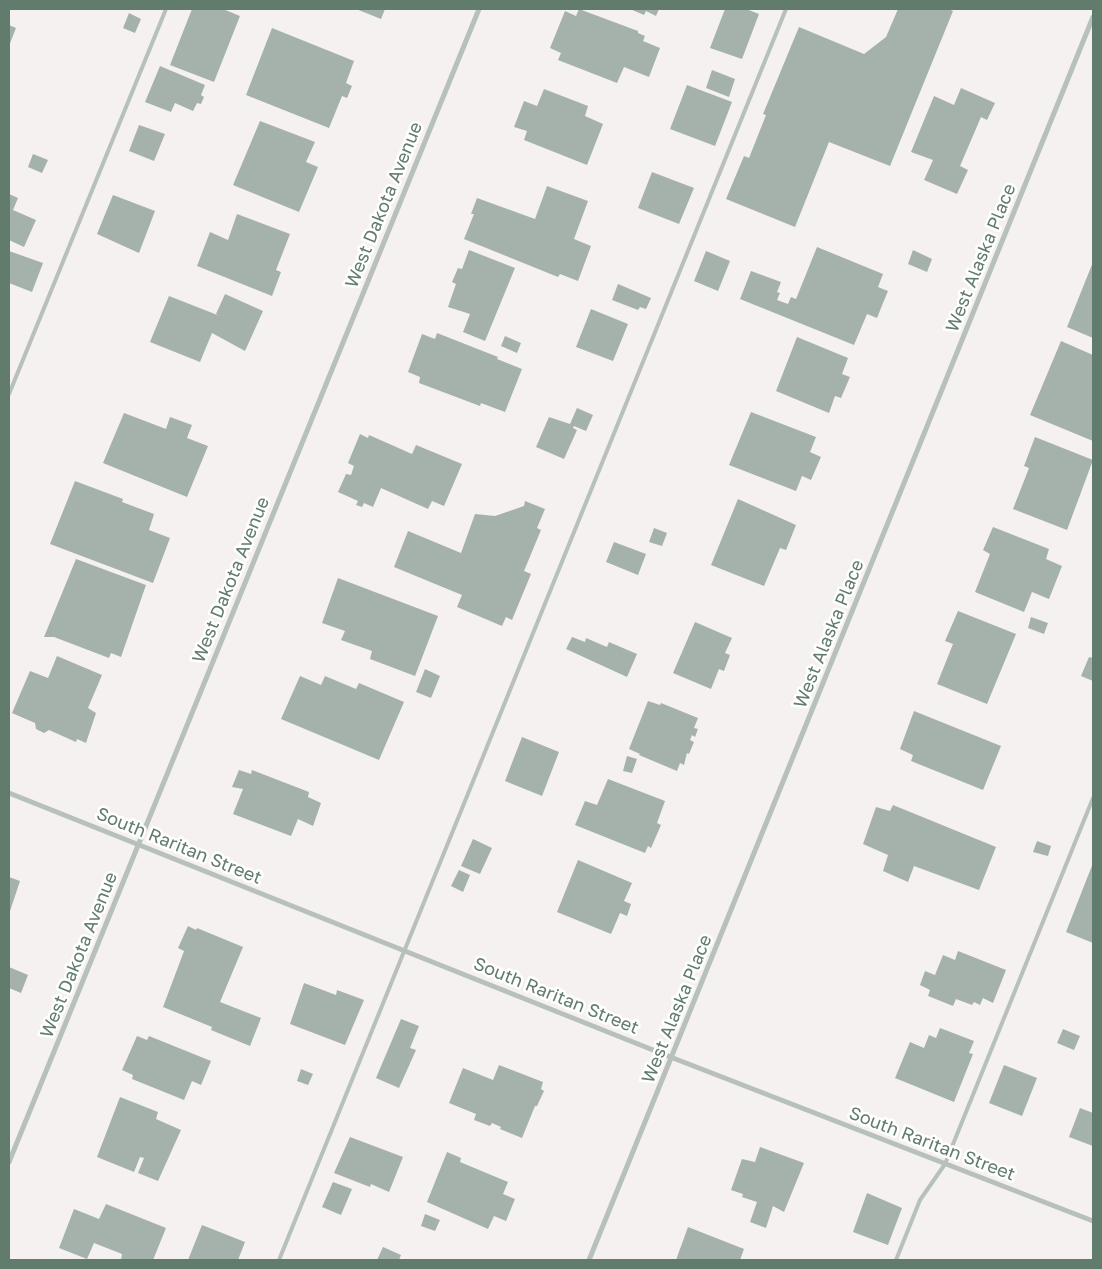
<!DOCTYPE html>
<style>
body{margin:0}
#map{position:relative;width:1102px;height:1269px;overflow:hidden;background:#f5f1f1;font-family:"Golos Text",sans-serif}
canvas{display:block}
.frame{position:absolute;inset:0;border:10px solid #617b6d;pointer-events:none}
</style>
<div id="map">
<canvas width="1102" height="1269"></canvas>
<div class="frame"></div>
</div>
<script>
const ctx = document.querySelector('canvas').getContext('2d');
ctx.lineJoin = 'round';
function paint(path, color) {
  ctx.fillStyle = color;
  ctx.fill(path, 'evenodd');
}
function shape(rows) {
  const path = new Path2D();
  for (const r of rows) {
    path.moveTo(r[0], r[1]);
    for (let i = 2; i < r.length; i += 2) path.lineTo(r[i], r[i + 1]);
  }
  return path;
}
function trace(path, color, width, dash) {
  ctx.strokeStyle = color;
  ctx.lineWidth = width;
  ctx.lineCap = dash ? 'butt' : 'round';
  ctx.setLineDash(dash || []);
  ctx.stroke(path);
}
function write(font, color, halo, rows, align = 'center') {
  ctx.font = font + ' "Golos Text",sans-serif';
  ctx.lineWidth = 5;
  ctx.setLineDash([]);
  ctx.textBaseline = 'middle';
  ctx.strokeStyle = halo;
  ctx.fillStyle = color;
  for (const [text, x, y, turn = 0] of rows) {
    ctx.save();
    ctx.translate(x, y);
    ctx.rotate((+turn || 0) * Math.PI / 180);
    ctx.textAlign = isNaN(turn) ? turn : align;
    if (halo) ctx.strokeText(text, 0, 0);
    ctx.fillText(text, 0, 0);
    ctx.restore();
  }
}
const building = shape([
 [192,9,223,9,240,16,214,82,170,65],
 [356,9,385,9,381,19],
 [579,9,638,31,638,33,645,36,643,41,660,48,649,77,624,67,617,83,558,60,561,53,550,48,565,11,576,16],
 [630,9,659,9,656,16,646,11,644,15],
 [725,9,746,9,759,14,742,59,710,48],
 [898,9,948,9,953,11,890,166,829,142,795,227,726,199,744,156,749,158,766,115,763,114,799,27,864,54,886,37],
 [129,13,141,19,135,33,123,28],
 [9,25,16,28,9,46],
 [272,28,354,61,346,83,352,86,347,98,342,96,329,128,246,95],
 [160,66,205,85,201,95,204,97,201,104,197,103,193,111,175,103,171,112,145,102],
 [712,70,735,79,729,97,706,88],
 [687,85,732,102,715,146,670,129],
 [961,88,995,103,987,120,981,117,960,166,968,170,957,194,924,180,933,160,911,152,934,96,954,105],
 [544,89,588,106,585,116,603,124,587,165,524,140,527,131,514,127,524,101,537,106],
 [260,121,315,142,306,162,318,167,299,212,233,185],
 [139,125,165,134,154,161,129,151],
 [33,154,48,160,42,173,28,167],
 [652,172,694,188,679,224,638,208],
 [547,186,588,201,574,239,591,246,578,281,560,274,558,277,464,239,474,214,471,214,477,198,535,219],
 [9,194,18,198,13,210,36,220,24,247,9,240],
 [113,195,155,211,139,253,97,234],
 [237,214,290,234,276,270,281,272,272,296,197,266,210,232,228,240],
 [817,247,883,274,878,287,888,291,883,303,877,318,867,314,854,345,740,299,751,271,781,282,777,292,780,293,777,300,788,304,791,297,796,299],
 [469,250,515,268,485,341,463,332,470,314,448,307,456,284,452,282,458,268,462,269],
 [913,250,932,259,927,272,908,264],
 [9,251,43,263,32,292,9,283],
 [706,251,730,261,718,291,694,281],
 [1093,262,1093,338,1067,327],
 [618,284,651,298,646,309,640,307,638,310,612,300],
 [225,294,263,311,245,351,212,333,200,362,150,342,169,296,220,316,216,314],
 [591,309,628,324,613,361,576,347],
 [437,333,498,357,497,359,522,369,505,412,481,403,480,406,419,383,420,377,408,372,422,334,435,339],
 [505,336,521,343,517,353,501,346],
 [797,337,848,358,842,374,850,377,841,398,835,396,829,413,776,391],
 [1061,341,1093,355,1093,441,1030,415],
 [577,408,593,415,586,431,574,426,573,428,577,430,564,459,536,447,549,417,570,424],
 [751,412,816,437,810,452,821,457,811,480,802,476,796,491,729,465],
 [124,413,166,429,170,417,192,425,187,438,208,446,187,497,103,463],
 [360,434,368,438,369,435,412,454,416,445,462,464,444,506,432,501,428,509,381,488,373,507,364,503,362,507,356,505,358,501,338,492,346,474,351,475,354,466,348,463],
 [1035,437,1093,460,1067,530,1013,509,1029,468,1024,466],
 [75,481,123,499,122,502,154,514,149,530,170,538,153,583,50,544],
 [738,499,796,525,786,550,780,548,764,586,711,565],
 [525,501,545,509,537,528,541,530,524,571,531,574,512,620,506,617,502,626,457,607,462,595,394,567,408,531,461,553,475,514,495,516,524,506],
 [993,527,1049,549,1046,559,1062,566,1049,599,1032,592,1024,612,975,592,990,554,983,550],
 [654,528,667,533,662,546,649,542],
 [614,542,646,554,638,575,606,562],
 [76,559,146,585,121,657,111,653,109,658,54,637,44,637],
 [338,578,438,616,415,676,370,659,372,651,341,640,345,631,322,623],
 [958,611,1016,634,987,704,937,684,953,644,945,641],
 [1031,617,1048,623,1044,634,1028,628],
 [695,622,732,638,725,653,730,655,724,671,719,669,711,689,673,673],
 [572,637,585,642,586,638,607,647,609,642,637,654,627,677,566,649],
 [57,656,102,675,88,708,96,713,86,743,77,739,76,742,49,730,44,733,36,729,35,723,12,713,30,671,48,678],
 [1089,657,1093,658,1093,681,1081,676],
 [425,669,440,676,431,698,416,692],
 [300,676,321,685,325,676,356,689,359,683,404,702,379,760,281,719],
 [648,701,660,705,661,703,698,718,694,728,698,729,695,737,692,735,690,740,694,742,689,754,687,753,684,765,680,763,677,771,639,755,640,754,629,749],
 [914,711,1001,746,983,790,911,761,913,755,900,749],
 [522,737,559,752,542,796,505,781],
 [627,756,637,759,632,773,623,771],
 [239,770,251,774,252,770,309,792,308,797,321,803,313,826,298,819,291,836,233,814,243,789,232,787],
 [608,779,665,801,657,823,661,825,651,848,648,846,645,853,575,825,585,801,597,805],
 [893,805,996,847,979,890,914,866,908,882,883,871,888,855,863,844,876,807,890,811],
 [473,839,492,848,480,874,461,866],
 [1037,841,1051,846,1048,856,1033,852],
 [578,860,632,883,624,901,631,904,627,916,620,913,611,934,557,912],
 [1093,863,1093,943,1066,932],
 [459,870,470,875,463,892,451,886],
 [9,877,20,881,9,914],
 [188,926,196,930,197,928,243,947,220,1002,261,1018,250,1046,211,1030,212,1027,163,1007,184,951,178,948],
 [958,951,1006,970,993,1003,983,998,980,1005,974,1002,972,1005,956,999,953,1006,928,996,930,990,920,985,925,971,935,975,943,955,955,960],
 [9,967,28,975,21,993,9,988],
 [304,983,336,995,337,990,364,1000,345,1045,290,1024],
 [401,1019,419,1026,410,1048,416,1050,399,1088,376,1078],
 [940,1028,974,1041,969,1053,973,1054,954,1102,895,1078,910,1042,924,1048,929,1035,936,1038],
 [1063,1029,1080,1036,1074,1050,1057,1043],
 [137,1036,147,1040,149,1036,211,1061,201,1085,192,1081,184,1100,132,1079,133,1075,122,1070],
 [499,1065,543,1082,541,1089,544,1091,537,1106,535,1106,522,1138,500,1129,501,1127,492,1123,490,1126,474,1120,476,1114,449,1103,463,1068,493,1080],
 [1004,1065,1037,1078,1022,1116,989,1103],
 [301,1069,313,1074,308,1085,297,1081],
 [120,1097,158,1112,156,1119,181,1130,158,1181,138,1173,144,1158,140,1157,134,1172,97,1157],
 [1080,1108,1093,1113,1093,1146,1069,1137],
 [350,1137,403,1157,389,1192,371,1184,370,1187,334,1173],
 [760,1147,804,1163,784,1212,773,1206,766,1228,750,1222,757,1202,742,1197,743,1194,731,1190,742,1159,755,1162],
 [447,1152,461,1158,460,1162,508,1182,503,1194,515,1199,506,1221,494,1216,488,1229,427,1202],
 [333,1182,352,1189,341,1215,322,1207],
 [867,1193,902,1208,888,1245,853,1232],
 [106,1204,166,1228,153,1260,121,1260,122,1254,94,1243,87,1259,59,1248,74,1209,99,1219],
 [425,1214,440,1220,435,1231,421,1226],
 [202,1225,245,1242,238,1260,188,1260],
 [688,1227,744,1249,740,1260,676,1260],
 [383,1247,401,1255,399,1260,377,1260]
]);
const service = shape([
 [9,394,166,9],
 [279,1260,786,9],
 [896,1260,920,1200,945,1164,1093,798]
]);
const minor = shape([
 [9,793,673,1058,1093,1221],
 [9,1162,479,9],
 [589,1260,1093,17]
]);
const streetNames = [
 ["West Dakota Avenue",384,205,-68],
 ["West Alaska Place",981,258,-68],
 ["West Dakota Avenue",231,580,-68],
 ["West Alaska Place",829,634,-68],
 ["South Raritan Street",179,846,22],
 ["West Dakota Avenue",79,955,-68],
 ["South Raritan Street",556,996,22],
 ["West Alaska Place",677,1009,-68],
 ["South Raritan Street",932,1144,21]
];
paint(building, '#a5b2ab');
trace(service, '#b7c0bb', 4);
trace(minor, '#b7c0bb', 5);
write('18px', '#617b6d', '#fff', streetNames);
</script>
